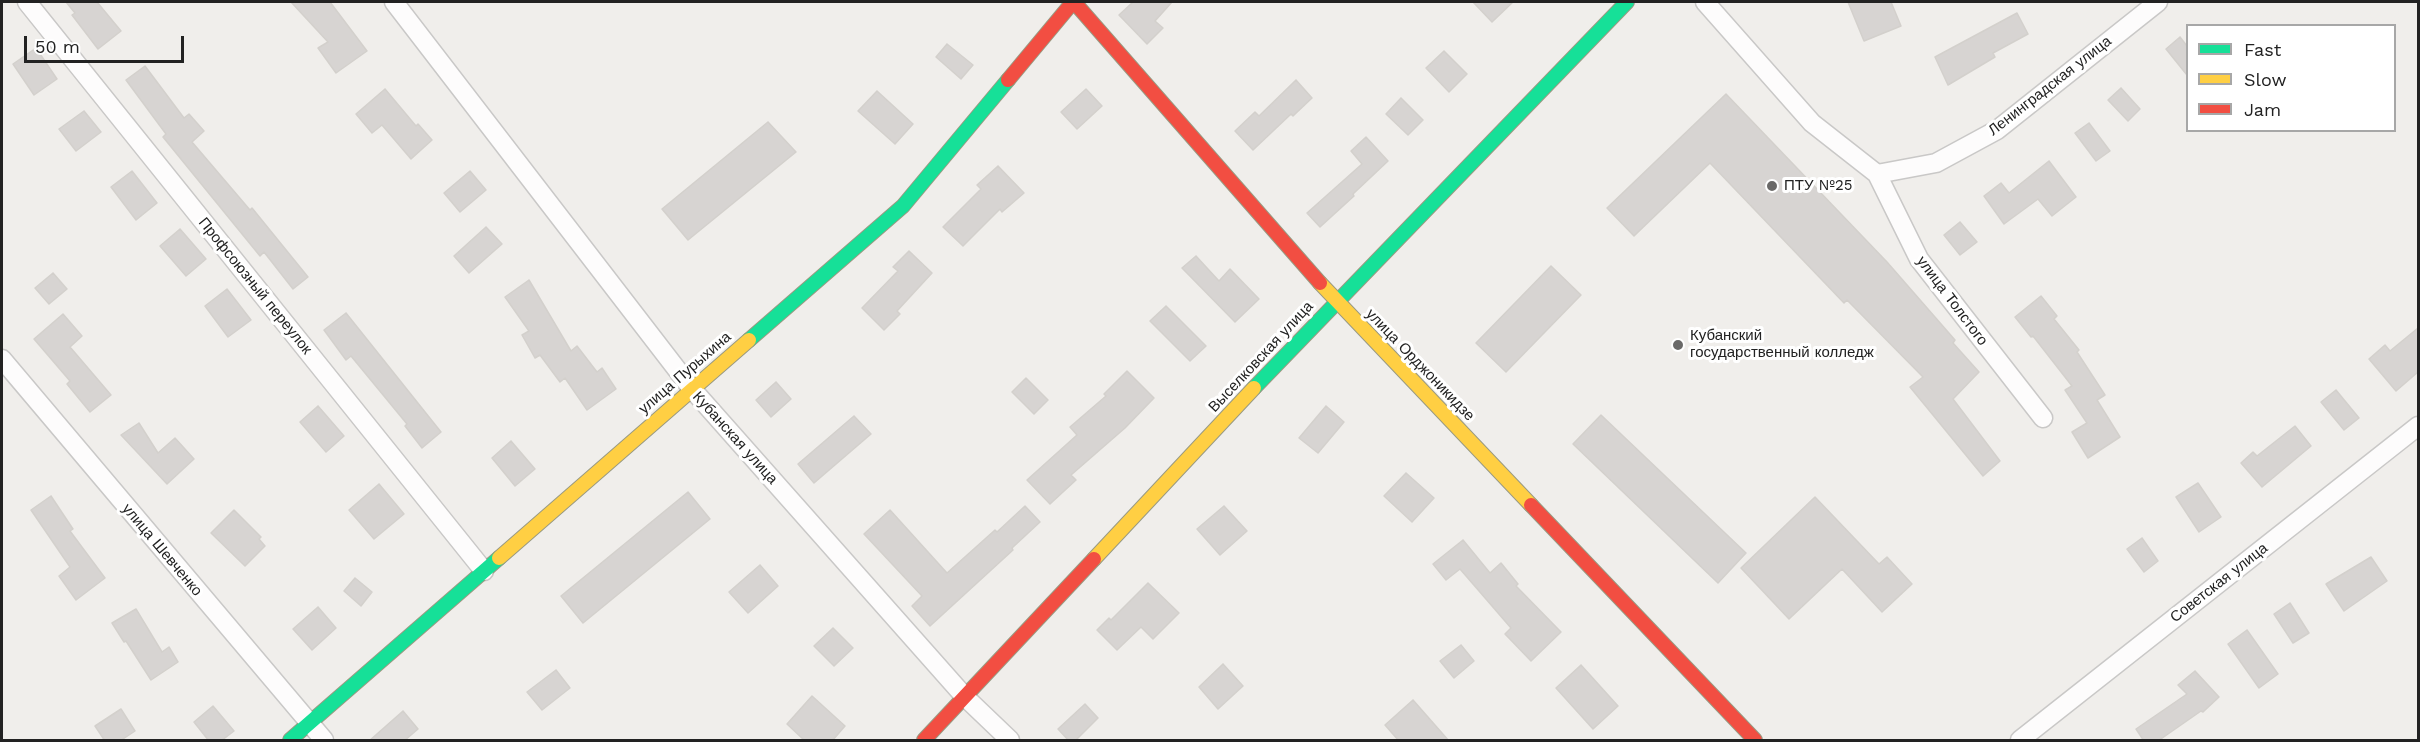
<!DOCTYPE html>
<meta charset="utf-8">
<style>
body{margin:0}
#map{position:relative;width:2420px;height:742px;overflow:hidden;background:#f0eeeb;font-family:"Work Sans",sans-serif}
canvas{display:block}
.frame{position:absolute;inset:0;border:3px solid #222;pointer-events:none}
.legend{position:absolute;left:2186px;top:24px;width:210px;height:108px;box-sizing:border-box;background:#fff;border:2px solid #a7a7a7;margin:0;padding:8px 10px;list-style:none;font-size:18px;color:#222}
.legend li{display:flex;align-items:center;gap:12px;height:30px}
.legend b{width:30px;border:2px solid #a7a7a7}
.scale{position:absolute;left:24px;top:36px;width:160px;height:27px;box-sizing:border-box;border:3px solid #222;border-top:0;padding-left:8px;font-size:18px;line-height:21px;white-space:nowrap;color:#222;-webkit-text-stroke:4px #fff;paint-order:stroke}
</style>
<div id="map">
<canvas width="2420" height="742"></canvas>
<div class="frame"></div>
<ul class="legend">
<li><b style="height:8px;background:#16e098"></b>Fast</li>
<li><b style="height:8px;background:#ffcf43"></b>Slow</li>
<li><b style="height:8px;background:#f24e42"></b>Jam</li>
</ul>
<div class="scale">50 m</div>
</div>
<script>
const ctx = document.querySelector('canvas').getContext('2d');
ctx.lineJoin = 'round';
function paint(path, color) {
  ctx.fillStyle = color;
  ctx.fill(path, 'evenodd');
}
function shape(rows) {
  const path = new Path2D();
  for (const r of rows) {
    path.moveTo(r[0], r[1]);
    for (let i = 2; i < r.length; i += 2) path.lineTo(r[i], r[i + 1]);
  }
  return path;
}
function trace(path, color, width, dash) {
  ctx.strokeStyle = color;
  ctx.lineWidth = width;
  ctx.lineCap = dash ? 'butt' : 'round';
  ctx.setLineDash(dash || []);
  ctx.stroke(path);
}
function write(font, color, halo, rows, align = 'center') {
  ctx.font = font + ' "Work Sans",sans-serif';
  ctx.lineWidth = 6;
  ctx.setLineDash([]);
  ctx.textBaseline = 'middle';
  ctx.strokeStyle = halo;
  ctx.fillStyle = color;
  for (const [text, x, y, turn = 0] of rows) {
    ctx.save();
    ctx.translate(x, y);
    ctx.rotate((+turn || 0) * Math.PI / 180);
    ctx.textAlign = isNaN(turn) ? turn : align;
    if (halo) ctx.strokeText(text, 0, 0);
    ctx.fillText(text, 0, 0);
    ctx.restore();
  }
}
const building = shape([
 [66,2,97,2,121,31,98,49,72,15,75,13,66,2],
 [291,2,330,2,367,51,336,73,318,48,328,42,291,2],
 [1133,2,1172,2,1155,21,1163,28,1147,44,1119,15,1133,2],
 [1473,2,1513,2,1492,22,1473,2],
 [1848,2,1891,2,1901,26,1864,41,1848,2],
 [2017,13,2028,34,1993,53,1995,57,1948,85,1935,57,2017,13],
 [2180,37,2187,46,2187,75,2166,49,2180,37],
 [947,44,973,65,961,79,936,57,947,44],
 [36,48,57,79,34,95,13,64,36,48],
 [1444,51,1467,74,1449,92,1426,68,1444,51],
 [145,66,184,118,189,114,204,131,192,142,250,210,252,208,308,277,293,289,264,252,260,256,163,137,166,134,126,80,145,66],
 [1296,80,1312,98,1293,116,1291,114,1253,150,1235,131,1255,112,1259,116,1296,80],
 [2121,88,2140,109,2128,121,2108,100,2121,88],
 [385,89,416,126,418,124,432,140,411,159,382,125,372,133,356,114,385,89],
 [1086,89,1102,106,1077,129,1061,112,1086,89],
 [877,91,913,124,895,144,858,111,877,91],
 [1726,94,1887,262,1955,340,1953,343,1979,372,1953,399,2000,461,1983,476,1910,387,1923,377,1847,300,1844,303,1710,163,1634,236,1607,208,1726,94],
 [1401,98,1423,120,1408,135,1386,114,1401,98],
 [84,111,101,132,76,151,59,129,84,111],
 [768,122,796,152,688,240,662,209,768,122],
 [2089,123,2110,151,2096,161,2075,133,2089,123],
 [1366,137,1388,161,1353,194,1354,196,1320,227,1307,213,1362,164,1351,151,1366,137],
 [2049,161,2076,197,2052,216,2038,199,2004,224,1984,196,2001,183,2009,193,2049,161],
 [998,166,1024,193,1002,212,1000,209,963,246,943,227,981,189,977,185,998,166],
 [132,171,157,203,136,220,111,187,132,171],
 [470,171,486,190,460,212,444,193,470,171],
 [1960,222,1977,242,1960,255,1944,235,1960,222],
 [486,227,502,244,469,273,454,256,486,227],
 [180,229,206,259,186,276,160,246,180,229],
 [909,251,932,273,897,311,900,314,884,330,862,308,898,271,893,267,909,251],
 [1196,256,1219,281,1230,269,1259,299,1235,322,1182,268,1196,256],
 [1551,266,1581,295,1506,372,1476,343,1551,266],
 [53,273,67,289,49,304,35,288,53,273],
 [529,280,571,351,577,346,597,372,602,368,616,389,587,410,565,378,560,382,540,355,535,358,522,335,529,331,505,297,529,280],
 [227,289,251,320,228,337,205,306,227,289],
 [2041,296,2057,316,2054,319,2079,350,2077,352,2105,395,2097,400,2120,437,2088,458,2072,432,2087,423,2065,390,2072,386,2033,336,2031,337,2015,317,2041,296],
 [1166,306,1206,346,1190,361,1150,321,1166,306],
 [346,313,441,432,422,448,405,426,407,424,351,356,346,360,324,330,346,313],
 [63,314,82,336,70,347,111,395,90,412,67,384,70,381,34,339,63,314],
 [2418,328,2418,372,2396,391,2369,359,2385,345,2390,351,2418,328],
 [1127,371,1154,398,1125,428,1071,475,1076,480,1050,504,1027,480,1077,435,1070,427,1106,396,1104,394,1127,371],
 [1026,378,1048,400,1034,414,1012,392,1026,378],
 [776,382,791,399,771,417,756,400,776,382],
 [2336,390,2359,418,2344,430,2321,402,2336,390],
 [318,406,344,436,326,452,300,422,318,406],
 [1326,406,1344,422,1318,453,1299,438,1326,406],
 [1601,415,1746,553,1718,583,1573,444,1601,415],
 [854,416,871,434,814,483,798,464,854,416],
 [139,423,158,453,175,438,194,459,167,484,121,435,139,423],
 [2295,426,2311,446,2262,487,2241,463,2253,452,2257,456,2295,426],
 [511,441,535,469,515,486,492,458,511,441],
 [1406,473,1434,498,1412,522,1384,496,1406,473],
 [2198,483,2221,517,2199,532,2176,497,2198,483],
 [379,484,404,514,374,539,349,510,379,484],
 [688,492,710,519,583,623,561,596,688,492],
 [51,496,73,529,70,531,105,578,76,600,59,576,70,567,31,510,51,496],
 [1815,497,1879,564,1887,557,1912,584,1882,612,1842,569,1789,619,1741,568,1815,497],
 [1025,506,1040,522,1012,548,1013,550,930,626,912,606,922,596,864,534,890,510,947,573,995,530,997,532,1025,506],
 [1224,506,1247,531,1220,555,1197,529,1224,506],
 [234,510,261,537,259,539,265,546,245,566,211,533,234,510],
 [2142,538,2158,561,2144,572,2127,549,2142,538],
 [1463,540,1490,573,1501,563,1518,584,1516,586,1561,632,1531,661,1505,634,1511,628,1460,569,1446,580,1433,564,1463,540],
 [2371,557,2387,581,2344,611,2326,584,2371,557],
 [760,565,778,586,748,613,729,592,760,565],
 [355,578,372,592,361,606,344,591,355,578],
 [1148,583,1179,613,1153,639,1141,627,1117,650,1097,630,1109,618,1111,620,1148,583],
 [2290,603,2309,633,2293,643,2274,614,2290,603],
 [318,607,336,628,312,650,293,629,318,607],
 [136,609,162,652,169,647,178,662,151,680,126,641,124,642,112,623,136,609],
 [833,628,853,648,834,666,814,646,833,628],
 [2247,630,2278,674,2259,688,2228,644,2247,630],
 [1461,645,1474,661,1454,678,1440,661,1461,645],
 [1223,664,1243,686,1218,709,1199,687,1223,664],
 [1581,665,1618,706,1593,729,1556,688,1581,665],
 [556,670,570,688,542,710,527,692,556,670],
 [2195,671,2219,697,2203,712,2201,711,2158,741,2144,741,2136,729,2187,694,2178,685,2195,671],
 [812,696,845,726,832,741,805,741,787,724,812,696],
 [1413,700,1449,741,1399,741,1385,725,1413,700],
 [1085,704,1098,718,1075,741,1069,741,1058,729,1085,704],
 [213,706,234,731,221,741,209,741,194,722,213,706],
 [121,709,135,731,120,741,105,741,95,726,121,709],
 [403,711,418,729,404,741,369,741,403,711]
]);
const street = shape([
 [27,2,484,571],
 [394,2,692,389,965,697,1010,740],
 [1705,2,1812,123,1877,174,1936,163,1997,130,2158,2],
 [1877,174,1919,259,2043,418],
 [2,359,324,740],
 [2020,740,2418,426]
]);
const fast = shape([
 [749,340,903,206,1008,80],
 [1254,388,1627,2],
 [290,740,499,558]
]);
const slow = shape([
 [1320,283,1531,505],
 [499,558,749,340],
 [1094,559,1254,388]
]);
const jam = shape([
 [1074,2,1320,283],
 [1008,80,1073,2],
 [1531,505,1755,740],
 [924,740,1094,559]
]);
const markers = [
 [1772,186,6,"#6a6968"],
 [1678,345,6,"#6a6968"]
];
const streetNames = [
 ["Ленинградская улица",2050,86,-38],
 ["Профсоюзный переулок",255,286,51],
 ["улица Толстого",1952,301,53],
 ["Выселковская улица",1261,357,-47],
 ["улица Орджоникидзе",1420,365,46],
 ["улица Пурыхина",685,373,-41],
 ["Кубанская улица",735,438,48],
 ["улица Шевченко",162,550,50],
 ["Советская улица",2219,583,-38]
];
const poiNames = [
 ["ПТУ №25",1784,186],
 ["Кубанский",1690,336],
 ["государственный колледж",1690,353]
];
paint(building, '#d7d4d2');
trace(building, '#d3d0cc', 1.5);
trace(street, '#c9c8c7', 21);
trace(fast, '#999a82', 16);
trace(slow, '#999a82', 16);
trace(jam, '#999a82', 16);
trace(street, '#fdfcfc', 18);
trace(fast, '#16e098', 14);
trace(slow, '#ffcf43', 14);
trace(jam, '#f24e42', 14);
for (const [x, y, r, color] of markers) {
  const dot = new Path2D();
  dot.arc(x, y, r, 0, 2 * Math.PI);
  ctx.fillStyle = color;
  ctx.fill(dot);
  trace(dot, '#fff', 2);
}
write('15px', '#222', '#fff', streetNames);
write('15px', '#222', '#fff', poiNames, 'left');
</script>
